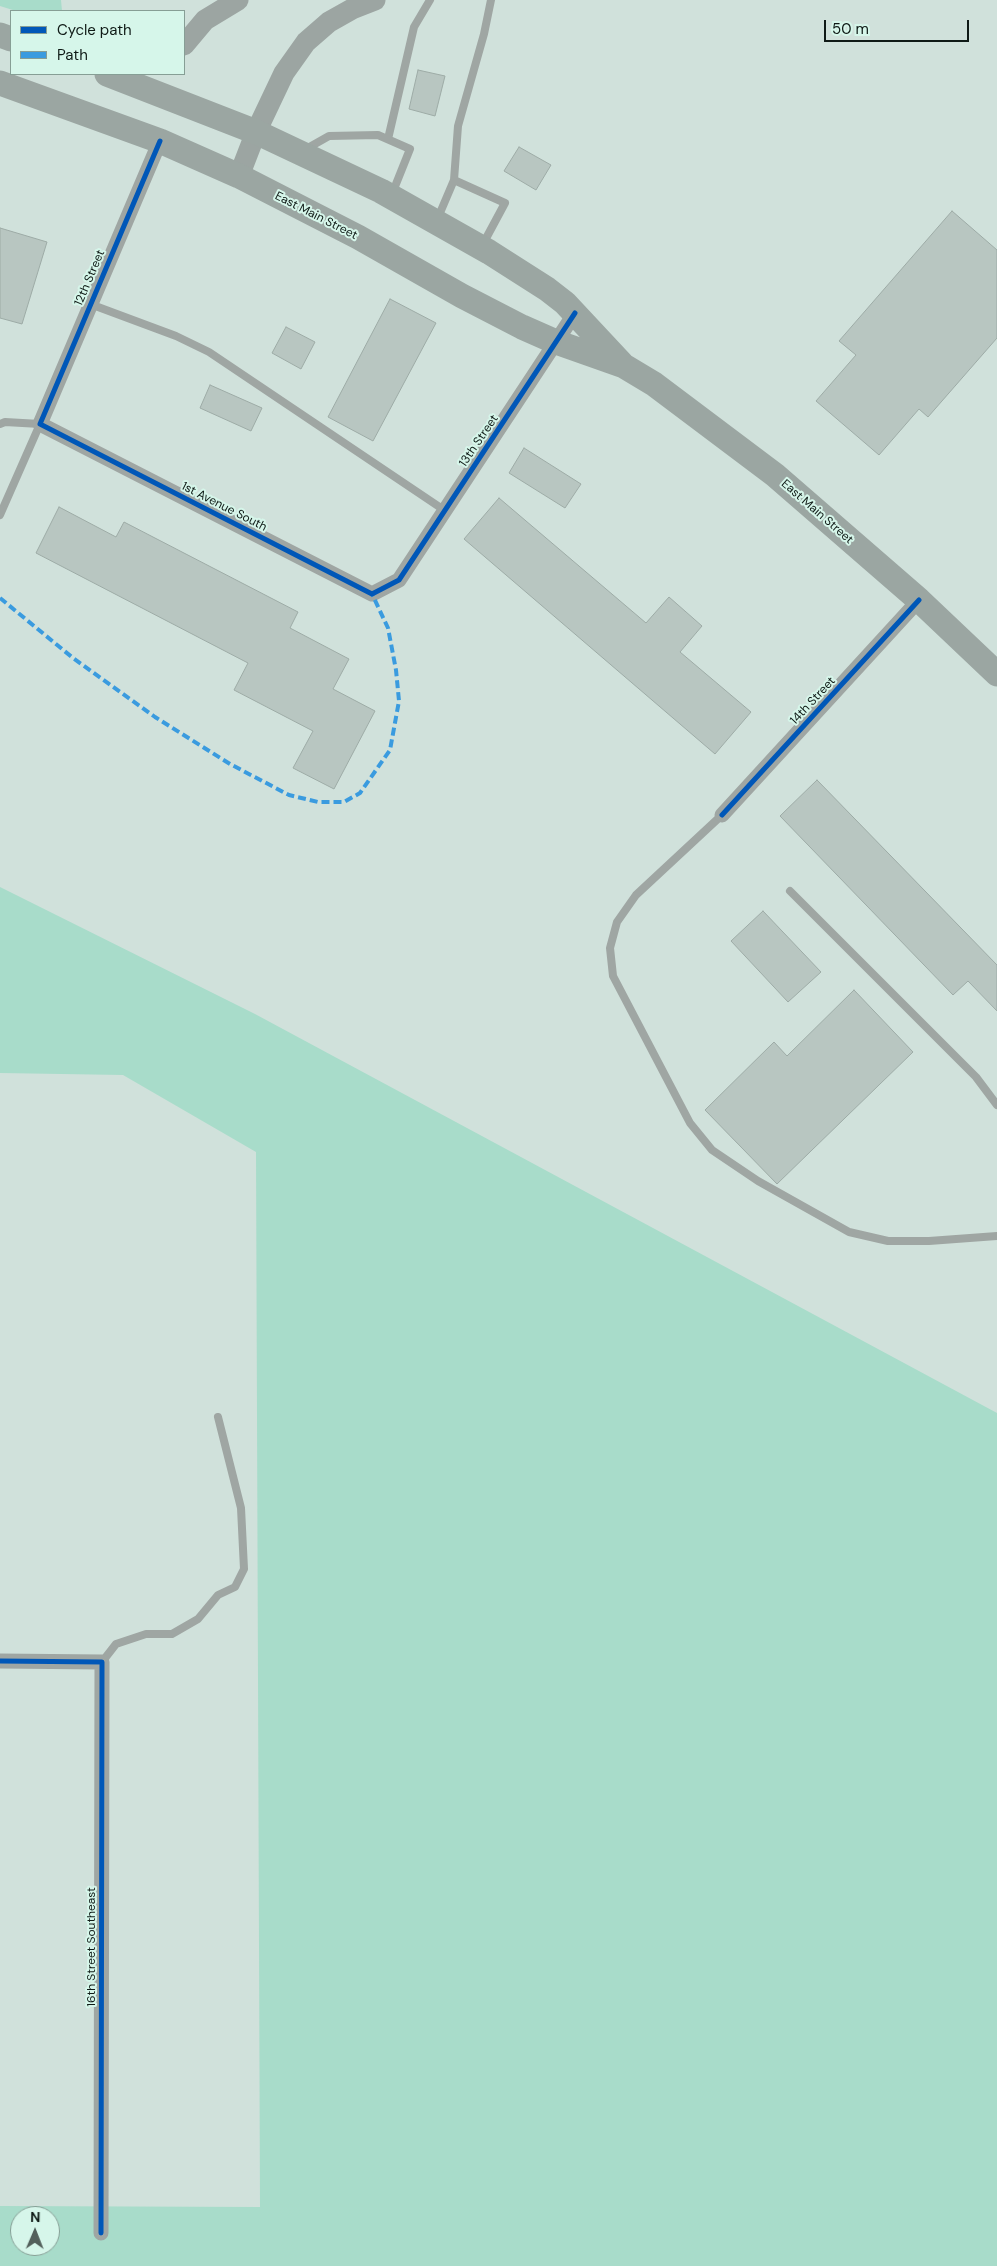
<!DOCTYPE html>
<style>
body{margin:0}
#map{position:relative;width:997px;height:2266px;overflow:hidden;background:#d0e1db;font-family:"DM Sans",sans-serif}
canvas{display:block}
.legend{position:absolute;left:10px;top:10px;width:175px;height:65px;box-sizing:border-box;background:#d6f6ea;border:1px solid #869e95;margin:0;padding:6px 9px;list-style:none;font-size:15px;color:#0f1a16}
.legend li{display:flex;align-items:center;gap:10px;height:25px}
.legend b{width:25px;border:1px solid #869e95}
.north{position:absolute;left:10px;top:2206px;width:50px;height:50px;box-sizing:border-box;background:#d6f6ea;border:1px solid #869e95;border-radius:50%;rotate:1deg;font-size:14px;font-weight:700;line-height:20px;text-align:center;color:#0f1a16}
.north::after{content:'';display:block;margin:auto;width:18px;height:22px;background:#53605b;clip-path:polygon(50% 0,100% 100%,50% 72%,0 100%)}
.scale{position:absolute;left:824px;top:20px;width:145px;height:22px;box-sizing:border-box;border:2px solid #0f1a16;border-top:0;padding-left:6px;font-size:15px;line-height:18px;white-space:nowrap;color:#0f1a16;-webkit-text-stroke:4px #d6f6ea;paint-order:stroke}
</style>
<div id="map">
<canvas width="997" height="2266"></canvas>
<ul class="legend">
<li><b style="height:6px;background:#0057b8"></b>Cycle path</li>
<li><b style="height:6px;background:#3a9bdf"></b>Path</li>
</ul>
<div class="north">N</div>
<div class="scale">50 m</div>
</div>
<script>
const ctx = document.querySelector('canvas').getContext('2d');
ctx.lineJoin = 'round';
function paint(path, color) {
  ctx.fillStyle = color;
  ctx.fill(path, 'evenodd');
}
function shape(rows) {
  const path = new Path2D();
  for (const r of rows) {
    path.moveTo(r[0], r[1]);
    for (let i = 2; i < r.length; i += 2) path.lineTo(r[i], r[i + 1]);
  }
  return path;
}
function trace(path, color, width, dash) {
  ctx.strokeStyle = color;
  ctx.lineWidth = width;
  ctx.lineCap = dash ? 'butt' : 'round';
  ctx.setLineDash(dash || []);
  ctx.stroke(path);
}
function write(font, color, halo, rows, align = 'center') {
  ctx.font = font + ' "DM Sans",sans-serif';
  ctx.lineWidth = 4;
  ctx.setLineDash([]);
  ctx.textBaseline = 'middle';
  ctx.strokeStyle = halo;
  ctx.fillStyle = color;
  for (const [text, x, y, turn = 0] of rows) {
    ctx.save();
    ctx.translate(x, y);
    ctx.rotate((+turn || 0) * Math.PI / 180);
    ctx.textAlign = isNaN(turn) ? turn : align;
    if (halo) ctx.strokeText(text, 0, 0);
    ctx.fillText(text, 0, 0);
    ctx.restore();
  }
}
const green = shape([
 [0,0,61,0,62,11,16,11,0,6],
 [0,887,255,1014,997,1413,997,2266,0,2266,0,2206,260,2207,256,1152,123,1075,0,1073],
 [20,2216,50,2216,50,2246,20,2246]
]);
const building = shape([
 [418,70,445,76,435,116,409,109,418,70],
 [519,147,551,165,536,190,504,171,519,147],
 [952,211,997,250,997,338,928,417,919,409,879,455,816,401,856,355,839,341,952,211],
 [0,228,47,242,22,324,0,318,0,228],
 [390,299,436,323,373,441,328,417,390,299],
 [286,327,315,342,301,369,272,353,286,327],
 [210,385,262,408,251,431,200,408,210,385],
 [524,448,581,484,565,508,509,473,524,448],
 [499,498,646,623,669,597,702,626,680,652,751,712,715,754,464,539,499,498],
 [59,507,116,537,124,522,298,612,290,628,349,659,333,689,375,711,334,789,293,768,313,731,234,690,248,663,36,553,59,507],
 [817,780,997,965,997,1011,968,981,953,995,780,816,817,780],
 [763,911,821,972,788,1002,731,941,763,911],
 [854,990,913,1052,777,1184,705,1110,774,1042,787,1056,854,990]
]);
const service = shape([
 [388,139,414,27,430,0],
 [306,149,329,136,378,135,410,149,392,194],
 [454,180,458,126,484,34,491,0],
 [437,220,454,180,505,203,483,244],
 [90,304,176,336,209,352,444,510],
 [0,424,5,422,40,424,0,515],
 [722,815,636,895,617,922,610,948,613,976,690,1123,712,1150,758,1181,849,1232,888,1241,929,1241,997,1236],
 [790,891,976,1077,997,1105],
 [102,1662,116,1644,146,1634,172,1634,198,1619,218,1595,235,1587,244,1569,241,1508,218,1417]
]);
const minor = shape([
 [160,141,40,424,372,594,399,580,575,313],
 [722,815,919,600],
 [0,1661,102,1662,101,2233]
]);
const secondary = shape([
 [184,45,205,20,238,0],
 [239,176,256,132,284,73,306,42,329,22,352,9,375,0]
]);
const trunk = shape([
 [0,35,11,39],
 [107,74,256,132,381,191,489,252,547,289,565,303,622,364],
 [0,83,160,141,239,176,358,237,462,296,522,327,556,342,624,366,654,384,775,475,919,600,997,674]
]);
const quiet = shape([
 [0,598,73,658,155,717,230,764,289,795,318,802,344,802,360,793,390,750,399,701,396,670,388,628,372,594]
]);
const cycleway = shape([
 [160,141,40,424,372,594,399,580,575,313],
 [722,815,919,600],
 [0,1661,102,1662,101,2233]
]);
const streetNames = [
 ["East Main Street",316,216,27],
 ["12th Street",90,278,-67],
 ["13th Street",479,441,-56],
 ["1st Avenue South",224,507,27],
 ["East Main Street",817,512,41],
 ["14th Street",813,701,-47],
 ["16th Street Southeast",92,1947,-90]
];
paint(green, '#a8dcca');
paint(building, '#b8c6c1');
trace(building, '#9daba6', 1);
trace(service, '#9fa6a3', 8);
trace(minor, '#9fa6a3', 15);
trace(secondary, '#9ca5a2', 21);
trace(trunk, '#9ba6a2', 25);
trace(quiet, '#3a9bdf', 4, [8, 4]);
trace(cycleway, '#0057b8', 5);
write('12px', '#0f1a16', '#d6f6ea', streetNames);
</script>
